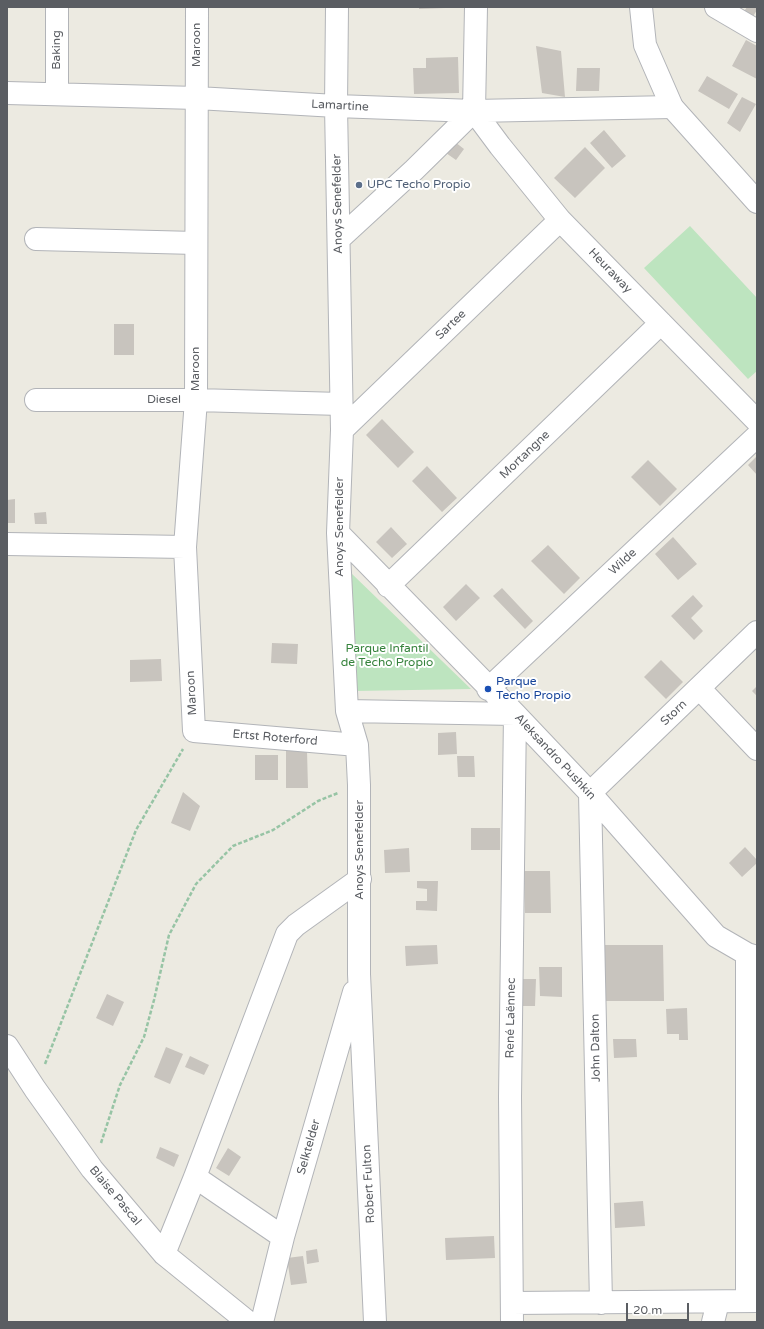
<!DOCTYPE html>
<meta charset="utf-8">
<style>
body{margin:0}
#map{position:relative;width:764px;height:1329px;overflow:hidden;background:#eceae1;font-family:"Varela Round",sans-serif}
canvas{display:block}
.frame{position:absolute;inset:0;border:8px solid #5a5d62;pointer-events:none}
.scale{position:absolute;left:626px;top:1303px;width:63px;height:18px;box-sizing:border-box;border:2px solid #5a5d62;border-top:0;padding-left:5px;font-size:12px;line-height:14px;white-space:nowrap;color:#5a5d62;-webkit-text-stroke:3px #fff;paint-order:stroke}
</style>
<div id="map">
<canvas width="764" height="1329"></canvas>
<div class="frame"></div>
<div class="scale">20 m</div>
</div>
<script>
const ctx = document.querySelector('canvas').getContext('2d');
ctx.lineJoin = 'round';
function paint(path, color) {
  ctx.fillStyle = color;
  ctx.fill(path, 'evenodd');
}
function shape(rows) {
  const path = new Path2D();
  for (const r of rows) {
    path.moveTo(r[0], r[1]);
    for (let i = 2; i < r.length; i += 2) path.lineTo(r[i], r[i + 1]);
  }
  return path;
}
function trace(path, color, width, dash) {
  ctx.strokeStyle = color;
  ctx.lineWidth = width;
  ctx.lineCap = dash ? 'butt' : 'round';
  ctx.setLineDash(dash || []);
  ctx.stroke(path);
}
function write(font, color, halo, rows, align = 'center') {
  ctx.font = font + ' "Varela Round",sans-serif';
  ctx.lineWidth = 4;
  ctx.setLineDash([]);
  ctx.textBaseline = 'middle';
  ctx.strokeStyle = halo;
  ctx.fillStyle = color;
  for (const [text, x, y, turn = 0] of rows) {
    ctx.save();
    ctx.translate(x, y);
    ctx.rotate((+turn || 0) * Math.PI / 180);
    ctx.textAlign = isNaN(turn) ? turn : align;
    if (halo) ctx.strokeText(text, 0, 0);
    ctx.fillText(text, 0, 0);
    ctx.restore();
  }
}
const green = shape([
 [690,226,757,298,757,371,748,379,644,268],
 [351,573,471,689,354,691]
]);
const building = shape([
 [419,7,445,7,445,8,419,9],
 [747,7,757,7,757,10,752,18,743,13],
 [746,40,757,46,757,79,732,66],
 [536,46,561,51,565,97,542,93],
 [458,57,459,93,414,94,413,68,426,68,426,58],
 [577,68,600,68,599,91,576,91],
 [707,76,738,94,729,109,698,91],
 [742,97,756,104,740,132,727,123],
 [604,130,626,156,612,168,590,143],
 [455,142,464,149,456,160,446,153],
 [585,147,605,168,575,198,554,178],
 [114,324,134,324,134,355,114,355],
 [382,419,414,452,398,468,366,435],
 [757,456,757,475,748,465],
 [648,460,677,489,660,506,631,477],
 [427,466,457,498,442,512,412,481],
 [15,499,15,523,7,523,7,500],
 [46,512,47,524,35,524,34,513],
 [391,527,407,544,392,558,376,542],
 [673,537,697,564,678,580,655,554],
 [548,545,580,578,564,594,531,561],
 [466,584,480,598,456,621,443,607],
 [502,588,533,621,525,629,493,596],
 [693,595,703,606,691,618,703,631,694,640,671,616],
 [272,643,298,644,297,664,271,663],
 [161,659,162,681,130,682,130,660],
 [661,660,683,682,666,699,644,677],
 [757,686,757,696,752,691],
 [456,732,457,754,438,755,438,733],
 [286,751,307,751,308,788,286,788],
 [255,755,278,755,278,780,255,780],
 [457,756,474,756,475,777,458,777],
 [183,792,200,806,190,831,171,823],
 [471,828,500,828,500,850,471,850],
 [745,847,757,860,757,863,742,877,729,863],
 [409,848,410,872,385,873,384,850],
 [524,871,550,871,551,913,525,913],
 [417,881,438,881,437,911,416,910,416,901,427,901,427,889,417,888],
 [437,945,438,964,406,966,405,946],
 [605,945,663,945,664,1001,605,1001],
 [539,967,562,967,562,997,540,996],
 [517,979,536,979,535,1006,517,1006],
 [107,994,124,1002,113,1026,96,1018],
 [687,1008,688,1040,679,1040,679,1034,667,1034,666,1009],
 [613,1039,636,1039,637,1057,614,1058],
 [166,1047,183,1054,170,1084,154,1077],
 [190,1056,209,1065,204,1075,185,1067],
 [160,1147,179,1155,174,1167,156,1158],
 [228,1148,241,1157,229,1176,216,1168],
 [643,1201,645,1226,615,1228,614,1203],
 [494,1236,495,1258,446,1260,445,1238],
 [317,1249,319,1262,307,1264,306,1251],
 [303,1256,307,1283,291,1285,287,1258]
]);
const path = shape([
 [45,1064,136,830,183,749],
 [101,1143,120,1085,144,1037,154,1000,169,935,196,884,233,846,273,830,318,801,338,793]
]);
const minor = shape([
 [57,7,57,93],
 [197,7,196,400,185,547,194,731,357,745],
 [337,7,336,106,342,430,338,533,347,711,357,745,359,785,359,974,375,1322],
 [716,7,757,31],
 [7,93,197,98,336,106,474,111,672,107],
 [474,111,500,146,560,220,757,421],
 [474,111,476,7],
 [36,239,196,243],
 [339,239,414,170,474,111],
 [36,400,196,400,341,404],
 [342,430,560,220],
 [338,533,515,714,590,793,716,936,747,954,757,957],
 [7,544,185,547],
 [388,586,661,323],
 [699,688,757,749],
 [488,689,757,436],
 [347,711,515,714,510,1097,512,1322],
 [747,954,747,1301],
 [7,1046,35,1089,92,1169,164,1254,248,1322],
 [195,1177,283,1237],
 [164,1254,195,1177,287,934,296,925,360,879],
 [512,1303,757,1301],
 [601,1303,590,793,757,632],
 [262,1322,283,1237,354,992],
 [713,1322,718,1302]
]);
const tertiary = shape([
 [641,7,645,45,672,107,757,202]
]);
const markers = [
 [359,185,4,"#5c6f8a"],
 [488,689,4,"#1a4fb4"]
];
const streetNames = [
 ["Maroon",197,45,-90],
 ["Baking",57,50,-90],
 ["Lamartine",340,106,3],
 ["Anoys Senefelder",338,204,-91],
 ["Heuraway",610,271,46],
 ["Sartee",451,325,-44],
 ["Maroon",196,369,-90],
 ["Diesel",164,400],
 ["Mortangne",525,455,-44],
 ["Anoys Senefelder",340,527,-90],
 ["Wilde",623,562,-43],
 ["Maroon",192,693,-93],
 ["Storn",674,713,-44],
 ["Ertst Roterford",275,738,5],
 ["Aleksandro Pushkin",555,757,47],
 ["Anoys Senefelder",360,850,-90],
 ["René Laënnec",511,1018,-89],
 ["John Dalton",596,1048,-91],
 ["Selktelder",309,1147,-74],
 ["Robert Fulton",369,1184,-93],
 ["Blaise Pascal",115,1196,50]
];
const serviceNames = [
 ["UPC Techo Propio",367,185]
];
const parkNames = [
 ["Parque Infantil",387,649],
 ["de Techo Propio",387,663]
];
const transitNames = [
 ["Parque",496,682],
 ["Techo Propio",496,696]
];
paint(green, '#bde4bf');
paint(building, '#c8c4be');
trace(minor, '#b2b4b8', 24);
trace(tertiary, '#b2b4b8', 24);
trace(path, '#97c4a5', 2.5, [4, 2]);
trace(minor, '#fff', 22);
trace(tertiary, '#fff', 22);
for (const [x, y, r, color] of markers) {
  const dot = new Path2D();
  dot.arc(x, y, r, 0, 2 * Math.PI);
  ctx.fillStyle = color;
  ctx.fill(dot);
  trace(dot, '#fff', 1.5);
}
write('12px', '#5a5d62', '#fff', streetNames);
write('12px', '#4e5e75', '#fff', serviceNames, 'left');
write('12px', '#37833d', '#fff', parkNames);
write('12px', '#164399', '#fff', transitNames, 'left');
</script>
